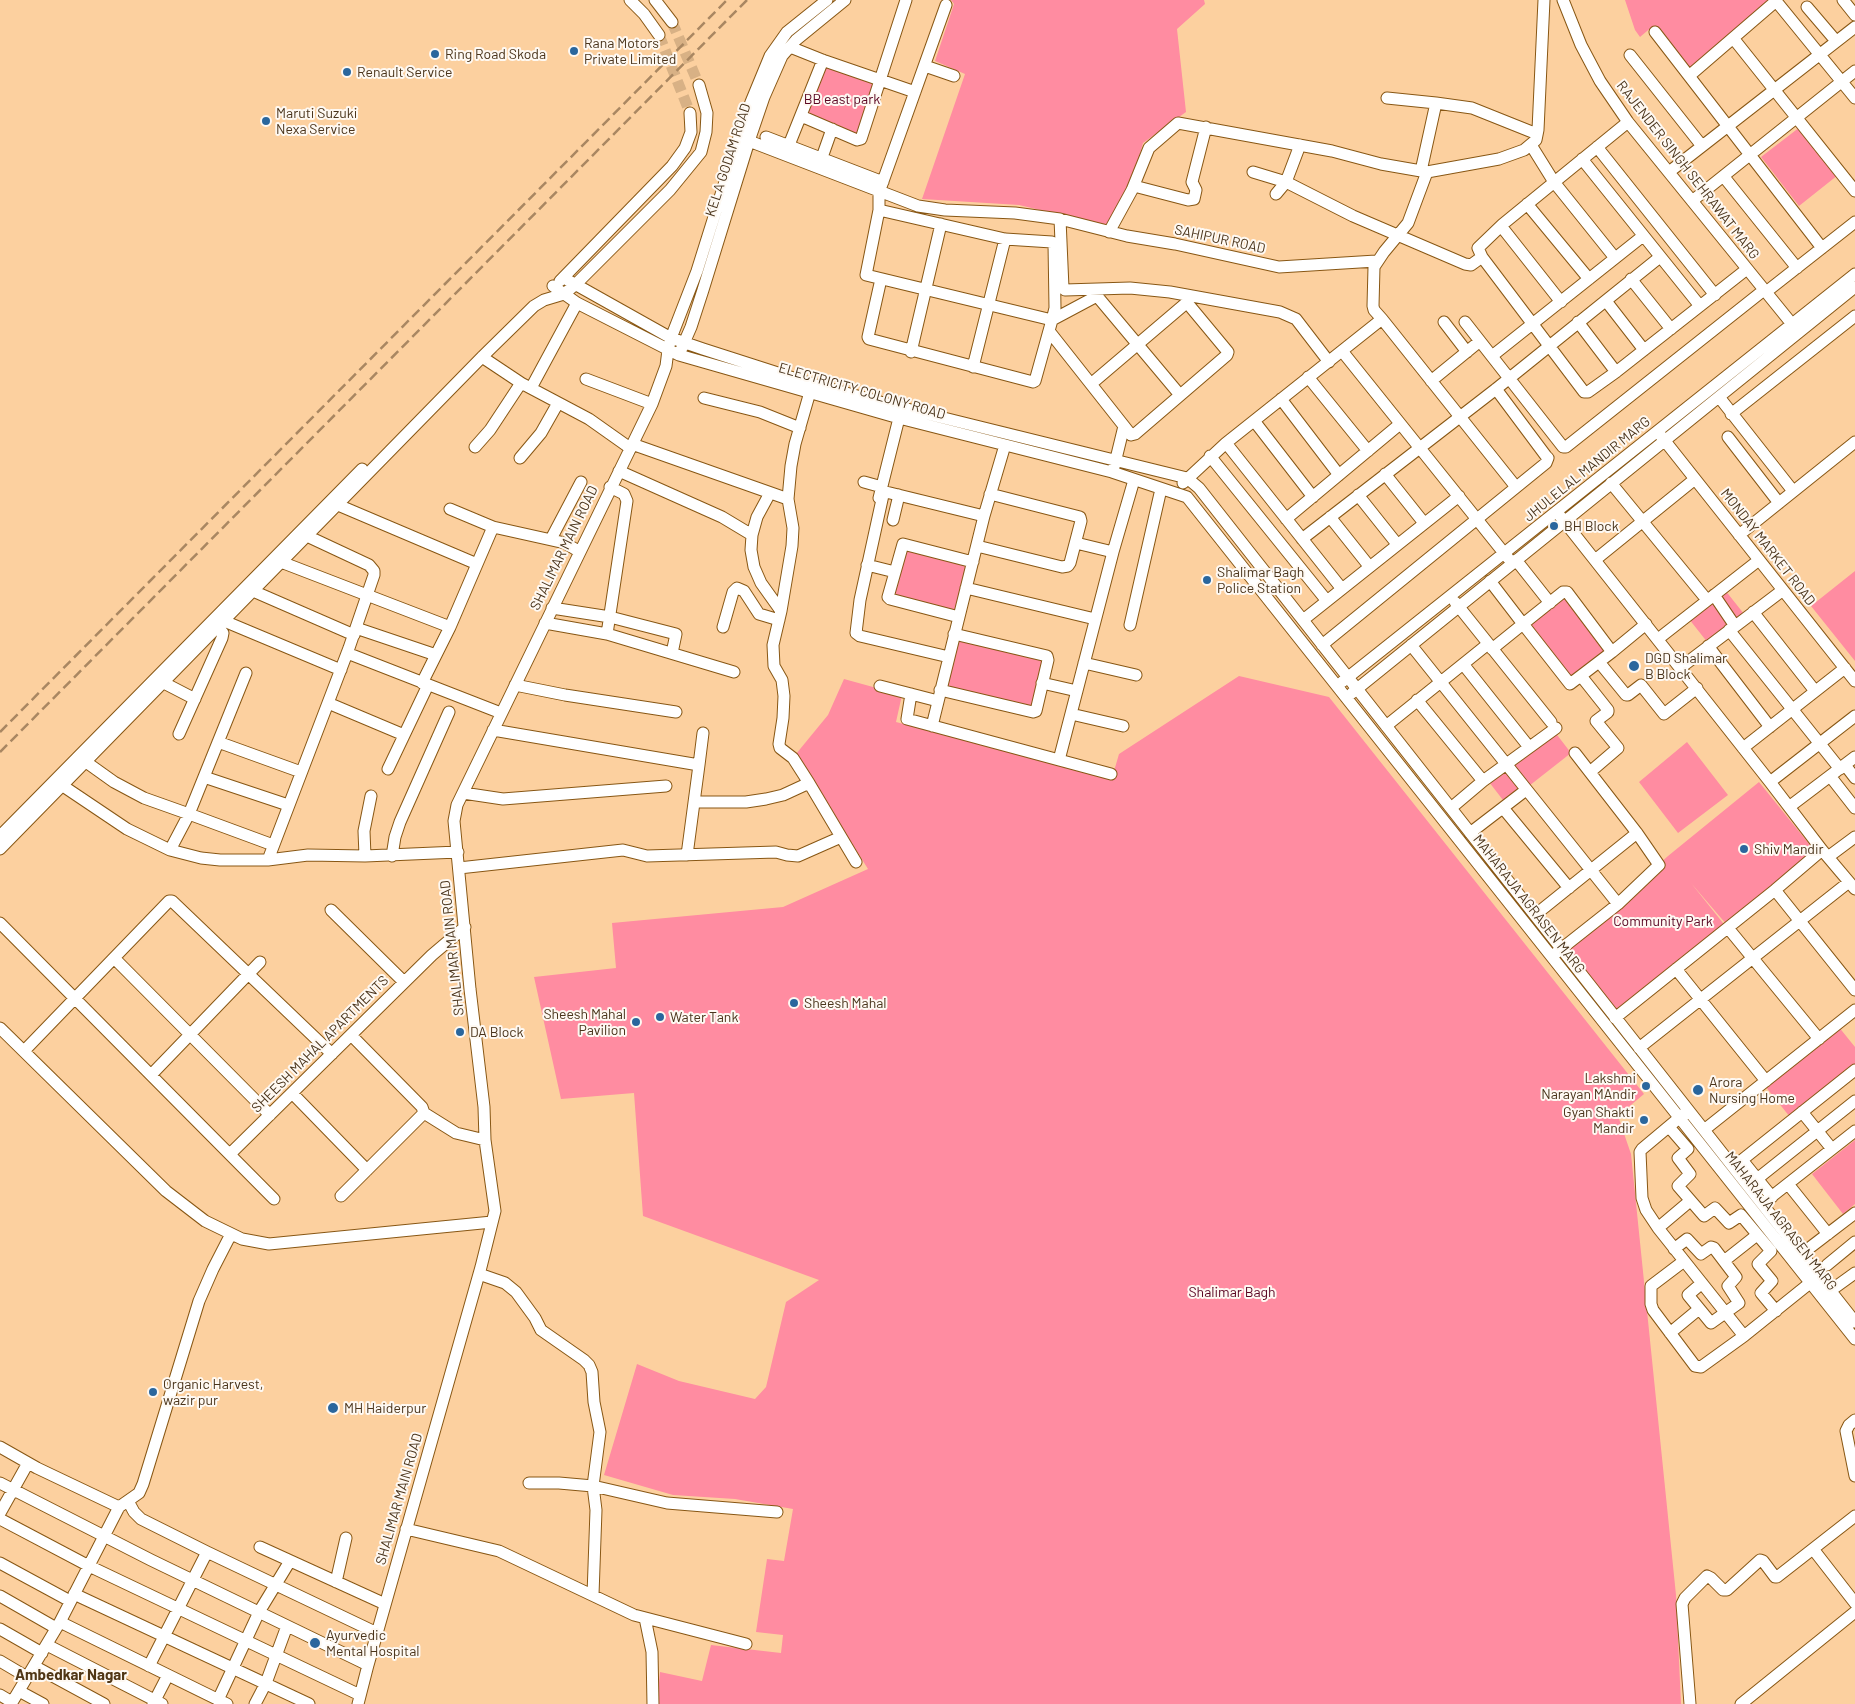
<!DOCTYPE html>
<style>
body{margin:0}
canvas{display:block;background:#fcd09f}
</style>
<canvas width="1855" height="1704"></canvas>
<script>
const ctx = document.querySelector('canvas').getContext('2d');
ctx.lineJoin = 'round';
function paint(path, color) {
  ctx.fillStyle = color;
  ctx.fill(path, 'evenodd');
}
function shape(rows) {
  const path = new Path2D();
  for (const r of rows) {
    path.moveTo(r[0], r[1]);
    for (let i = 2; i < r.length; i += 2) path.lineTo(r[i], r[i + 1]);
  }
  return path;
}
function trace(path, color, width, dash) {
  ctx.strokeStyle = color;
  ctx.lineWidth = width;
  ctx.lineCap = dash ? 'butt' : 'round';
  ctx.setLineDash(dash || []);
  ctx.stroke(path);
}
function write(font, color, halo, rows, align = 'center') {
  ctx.font = font + ' Barlow,sans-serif';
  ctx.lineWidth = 4;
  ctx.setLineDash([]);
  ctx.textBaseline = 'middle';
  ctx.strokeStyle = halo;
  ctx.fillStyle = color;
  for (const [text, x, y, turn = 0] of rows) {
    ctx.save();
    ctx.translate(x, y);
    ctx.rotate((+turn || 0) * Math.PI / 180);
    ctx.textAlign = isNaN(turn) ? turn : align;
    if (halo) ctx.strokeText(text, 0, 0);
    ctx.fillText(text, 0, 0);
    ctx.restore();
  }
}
const green = shape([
 [951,0,1204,0,1205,4,1177,29,1186,112,1143,143,1131,186,1107,226,1019,205,922,199,965,74,935,61,954,4],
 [1625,0,1769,0,1690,71,1653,26,1640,37,1635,30],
 [825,62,877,81,858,135,806,117],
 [1800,127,1838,175,1799,206,1761,157],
 [904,548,969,564,956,614,891,597],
 [1855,571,1855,661,1811,606],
 [1725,590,1744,614,1708,643,1689,619],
 [1564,595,1608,651,1571,680,1527,624],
 [957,637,1045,659,1033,710,944,688],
 [1239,676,1329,697,1644,1094,1618,1116,1631,1154,1676,1595,1681,1704,657,1704,660,1672,702,1681,711,1645,781,1653,783,1635,756,1632,767,1559,784,1561,793,1509,735,1499,673,1495,604,1475,637,1364,679,1381,755,1399,766,1387,786,1302,819,1280,643,1216,634,1093,561,1099,534,977,616,968,612,923,783,907,868,869,796,754,828,715,844,679,902,695,896,722,1112,778,1119,754],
 [1551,727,1571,753,1506,804,1486,778],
 [1687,742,1728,795,1678,833,1639,782],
 [1759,782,1814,850,1727,925,1691,883,1727,928,1618,1014,1566,948,1668,856],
 [1838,1026,1855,1047,1855,1064,1790,1117,1765,1086],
 [1855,1140,1855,1204,1843,1214,1812,1174]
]);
const minorTunnel = shape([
 [672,22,699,85],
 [659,35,690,113]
]);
const minor = shape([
 [630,0,644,14,659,35],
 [655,0,672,22],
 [1563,0,1581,45,1600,81,1628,122,1796,329],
 [1843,0,1855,15],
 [1807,7,1836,41],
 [1655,32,1822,248],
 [1733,38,1855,191],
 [790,47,825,61,915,92],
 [1630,55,1702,146],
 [925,66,954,76],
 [1689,76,1776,1,1855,98],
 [1387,98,1436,103],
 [801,116,857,140,861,139,906,0],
 [1628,122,1503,224,1478,248,1482,257,1584,392,1588,392,1616,372,1747,269],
 [766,137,883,182],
 [749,141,918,206,945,210,1015,213,1060,219,1127,236,1175,244,1279,267,1376,261],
 [789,145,823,60],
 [1531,145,1554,182,1615,258],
 [1597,147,1715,295],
 [1582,159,1700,306],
 [820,163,832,129],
 [1421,171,1436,103,1472,108,1537,134],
 [1253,172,1286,182,1353,216,1465,264,1471,265,1482,257],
 [1669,172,1855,27],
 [1724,177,1797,268],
 [1134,186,1188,200,1194,199,1196,190,1192,182,1206,127],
 [1276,194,1286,182,1300,145],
 [1692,201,1855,71],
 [1527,204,1589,279],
 [879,210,879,192,882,184,946,5],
 [1060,219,1063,288,1065,290,1130,288,1170,292,1280,312,1296,319,1329,362],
 [1501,226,1561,302],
 [1109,232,1132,190,1149,148,1178,123,1332,151,1381,164,1427,172,1499,159,1524,150,1536,140,1538,130,1544,0],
 [564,278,671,338,703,349,812,384,899,407,1187,478,1199,488,1855,1322],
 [881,279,868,337,869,339,1033,382,1035,381,1052,320,1055,308,1054,244,1052,242,1005,239,879,210,866,275,1052,320,1097,296,1180,395],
 [1631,279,1671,329],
 [560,281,672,166,685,148,691,132,690,113],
 [553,286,577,303,679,355,899,418,1112,472,1187,497,1855,1339],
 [1766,292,1855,222],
 [1606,301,1644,350],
 [1382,319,1374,310,1373,306,1374,267,1384,252,1408,223,1427,172],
 [1444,322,1467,352],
 [1465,322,1563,447,1566,447,1764,290],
 [1578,322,1616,372],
 [1049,331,1124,426,1114,467],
 [681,350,691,327,703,290,749,141,764,97,782,56,796,40,845,0],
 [1342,351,1508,558],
 [911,352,941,224],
 [1492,356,1643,236],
 [482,357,521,383],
 [973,367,1005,239],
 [1308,377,1368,451],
 [586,379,652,404],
 [1431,381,1480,341],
 [1091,384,1185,304,1189,305,1228,352,1227,355,1135,434,1131,435,1124,426],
 [812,385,795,444,791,466,788,499,793,528,792,546,781,611,773,645,774,666,782,680,784,696,783,718,779,744,780,748,793,758,809,783,856,862],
 [531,388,577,303],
 [1719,397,1793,491],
 [704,398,760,412,800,428],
 [1281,399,1339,475],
 [1731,414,1855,316],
 [1255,422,1313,497],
 [1661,436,1855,681],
 [1728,437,1779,503],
 [1226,443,1342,589],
 [632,444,788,499],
 [475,447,490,430,521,383,589,419,630,448],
 [1210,456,1327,601],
 [520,458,541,433,558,403],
 [619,471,722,517,752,535],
 [1385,474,1424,523],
 [864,482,882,487],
 [1183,483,1226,443,1382,319,1516,487],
 [1611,483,1707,600],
 [770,493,757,517,752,535,751,550,754,567,761,583,781,611],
 [1358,495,1397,544],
 [879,498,899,418],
 [338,505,477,564],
 [450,509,493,527,565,543,580,552],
 [1560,516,1770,782,1822,850,1855,889],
 [1330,517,1369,566],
 [1286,519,1400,424],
 [893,520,899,495],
 [1739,535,1855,442],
 [551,539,581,482],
 [1302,539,1496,389,1660,257],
 [1076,543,1113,552],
 [977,546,1062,567,1068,566,1070,563,1081,521,1080,517,990,494],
 [1516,560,1550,603],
 [1595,560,1695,479],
 [281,562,450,627],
 [867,565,895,572],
 [1490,581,1523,624,1492,649],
 [966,588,1095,619],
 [253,591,354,635],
 [1563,592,1567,592,1612,652,1570,684,1523,624,1563,592],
 [1714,595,1735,626],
 [1455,602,1551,722],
 [552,608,610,617,676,634,672,653],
 [1753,612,1815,691],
 [959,617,890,599,888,597,903,544,973,562],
 [1303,620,1459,496],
 [224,621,341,670],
 [545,623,607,634,734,672],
 [1130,625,1161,489],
 [723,627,733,592,737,588,744,591,759,614,779,620],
 [356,628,436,655],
 [1729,630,1840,769],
 [607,634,627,501,624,494,610,487],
 [1658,639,1759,560],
 [1322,645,1546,463,1548,458,1546,456,1496,389],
 [1411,645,1618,904],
 [1708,646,1770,727],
 [1612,652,1646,624],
 [347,653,501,713],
 [949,657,860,636,856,633,860,600,883,495,886,492,984,516],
 [1599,662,1626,695,1628,695,1641,685,1664,714,1697,688],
 [1084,663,1136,675],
 [1463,664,1529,747],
 [1680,668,1783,590],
 [246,673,189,814,273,845],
 [1581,676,1608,710,1608,712,1596,721,1618,748,1590,772],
 [1342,682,1855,274],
 [164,683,195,699],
 [422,683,450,627,493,527],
 [1042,683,1077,691],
 [515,685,565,695,676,712],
 [880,686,938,701],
 [940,690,1033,712,1036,711,1048,660,1047,656,954,634],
 [1352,693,1855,287],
 [911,694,907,719,1111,774],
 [1417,700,1483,781],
 [328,703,404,735],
 [1071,714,1123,726],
 [932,726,984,516,1005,445],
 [1386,726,1488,644],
 [493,730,699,765,687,855],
 [179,734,222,638,223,633,218,627],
 [218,742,301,772],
 [1743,748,1845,668],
 [1059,760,1113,552,1134,480],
 [86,762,114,782,144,798,189,814,170,850],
 [699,765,703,733],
 [1845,765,1855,778],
 [388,769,428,685],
 [1830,776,1855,808],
 [204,777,288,805],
 [1770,782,1855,716],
 [63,786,127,829,170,850,201,858,220,860,268,860,308,855,365,856,458,852],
 [463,793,503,799,666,786],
 [695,802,746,802,766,799,783,795,809,783],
 [1789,807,1855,757],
 [1451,808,1483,781,1556,728],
 [1503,808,1569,888],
 [1470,833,1526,790],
 [0,836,362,469],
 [0,849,482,357,534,306,544,300,564,294,576,284,670,190,701,152,706,132,707,113,699,85],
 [365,856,364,831,371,796],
 [392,856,395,837,400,822,449,712],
 [1828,857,1855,837],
 [268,860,349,648,374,575,374,571,369,565,307,536],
 [459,868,623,850,647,856,776,852,787,855,798,856,841,837],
 [1775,890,1855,990],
 [331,910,404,982],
 [1535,915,1637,833],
 [0,923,274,1199],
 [1728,928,1819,1039],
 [1556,953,1618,904,1659,865,1637,833,1575,753],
 [114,958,270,1115],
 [1676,969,1766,1081],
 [1615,1018,1775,890,1822,850],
 [0,1028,166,1191,205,1221,242,1239,269,1244,492,1222],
 [1639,1048,1849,882],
 [24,1051,169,901,172,901,332,1054],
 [151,1075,260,962],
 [292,1093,367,1170],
 [1802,1112,1832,1149],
 [424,1113,456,1133,485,1140],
 [1685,1113,1642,1149,1640,1152,1642,1198,1646,1210,1658,1228,1744,1336,1815,1279],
 [1669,1127,1688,1149,1678,1158,1690,1174,1678,1186,1704,1216,1715,1208,1729,1223,1741,1215,1771,1251,1758,1264,1772,1281,1761,1293,1776,1311],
 [1704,1130,1855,1010],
 [230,1154,432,955,465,927],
 [1757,1179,1855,1101],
 [1788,1184,1828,1234],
 [341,1196,424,1113,422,1107,351,1035],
 [1772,1197,1742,1160,1855,1070],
 [1766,1201,1855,1131],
 [1658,1228,1690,1201],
 [1674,1249,1687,1239,1701,1254,1711,1247,1714,1248,1736,1277,1728,1286,1739,1303,1711,1323,1688,1295,1702,1283],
 [1795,1259,1855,1213],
 [1684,1261,1651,1286,1651,1304,1653,1310,1695,1366,1701,1367,1744,1336],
 [1724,1261,1757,1235],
 [1827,1265,1855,1242],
 [479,1274,505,1283,516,1292,535,1318,541,1330,584,1360,589,1365,592,1372,594,1402,600,1432,593,1486,596,1510,593,1595],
 [1830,1291,1855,1273],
 [1670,1333,1699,1309],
 [1855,1420,1849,1425,1846,1431,1855,1476],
 [0,1447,37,1468,119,1507],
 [0,1483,151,1560,368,1665],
 [529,1483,559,1483,593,1486,667,1503,777,1512],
 [128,1501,134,1512,141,1519,207,1552,377,1633],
 [0,1513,28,1463],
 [0,1519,89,1566,360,1695],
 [406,1529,499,1551,634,1615,746,1644],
 [260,1547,385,1604],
 [1813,1549,1855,1603],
 [0,1563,70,1601],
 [336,1582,346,1538],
 [74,1594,309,1704],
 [0,1596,56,1628],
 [645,1618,652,1652,653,1704],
 [60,1622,227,1704],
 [0,1629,42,1653],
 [47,1645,162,1704],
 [0,1661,27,1677],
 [34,1666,104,1704],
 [149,1666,207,1552],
 [19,1691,43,1704],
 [0,1695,12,1702],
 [218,1700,259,1612,290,1561],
 [11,1704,60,1622,119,1507,139,1493,143,1484,199,1301,213,1269,231,1234],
 [153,1704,168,1675],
 [255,1704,266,1683,287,1626],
 [358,1704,368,1665,481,1267,495,1211,485,1140,484,1107,470,989,454,821,457,805,652,404,666,366,668,350,671,338,697,271,740,134,751,102,770,56,787,32,827,0],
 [1690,1704,1682,1604,1685,1598,1707,1576,1711,1578,1723,1590,1727,1590,1760,1560,1763,1561,1775,1577,1777,1577,1855,1516],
 [1741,1704,1855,1612]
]);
const rail = shape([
 [0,732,727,0],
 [0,752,747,0]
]);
const markers = [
 [574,51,5,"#2a669d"],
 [435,54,5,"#2a669d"],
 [347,72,5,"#2a669d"],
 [266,121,5,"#2a669d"],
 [1554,526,5,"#2a669d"],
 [1207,580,5,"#2a669d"],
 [1634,666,6,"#2a669d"],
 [1744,849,5,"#2a669d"],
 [794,1003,5,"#2a669d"],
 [660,1017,5,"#2a669d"],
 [636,1022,5,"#2a669d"],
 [460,1032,5,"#2a669d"],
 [1646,1086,5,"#2a669d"],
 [1698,1090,6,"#2a669d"],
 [1644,1120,5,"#2a669d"],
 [153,1392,5,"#2a669d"],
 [333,1408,6,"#2a669d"],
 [315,1643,6,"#2a669d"]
];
const poiNames = [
 ["Rana Motors",584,43],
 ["Private Limited",584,59],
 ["Ring Road Skoda",445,54],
 ["Renault Service",357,72],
 ["Maruti Suzuki",276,113],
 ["Nexa Service",276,129],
 ["BH Block",1564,526],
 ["Shalimar Bagh",1217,572],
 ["Police Station",1217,588],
 ["DGD Shalimar",1645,658],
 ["B Block",1645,674],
 ["Shiv Mandir",1754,849],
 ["Sheesh Mahal",804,1003],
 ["Sheesh Mahal",626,1014,"right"],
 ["Pavilion",626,1030,"right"],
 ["Water Tank",670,1017],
 ["DA Block",470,1032],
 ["Lakshmi",1636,1078,"right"],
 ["Narayan MAndir",1636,1094,"right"],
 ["Arora",1709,1082],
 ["Nursing Home",1709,1098],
 ["Gyan Shakti",1634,1112,"right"],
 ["Mandir",1634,1128,"right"],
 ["Organic Harvest,",163,1384],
 ["wazir pur",163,1400],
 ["MH Haiderpur",344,1408],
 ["Ayurvedic",326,1635],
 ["Mental Hospital",326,1651]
];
const parkNames = [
 ["BB east park",842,99],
 ["Community Park",1663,921],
 ["Shalimar Bagh",1232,1292]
];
const streetNames = [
 ["KELA GODAM ROAD",728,160,-72],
 ["RAJENDER SINGH SEHRAWAT MARG",1688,170,52],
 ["SAHIPUR ROAD",1220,239,12],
 ["ELECTRICITY COLONY ROAD",862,391,16],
 ["JHULELAL MANDIR MARG",1587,469,-39],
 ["MONDAY MARKET ROAD",1768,547,52],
 ["SHALIMAR MAIN ROAD",564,548,-64],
 ["MAHARAJA AGRASEN MARG",1529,904,52],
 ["SHALIMAR MAIN ROAD",452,948,-96],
 ["SHEESH MAHAL APARTMENTS",320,1044,-45],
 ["MAHARAJA AGRASEN MARG",1781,1221,52],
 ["SHALIMAR MAIN ROAD",399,1499,-74]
];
const neighbourhoodNames = [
 ["Ambedkar Nagar",71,1675]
];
paint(green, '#ff8ca1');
trace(minorTunnel, '#d8b185', 11, [11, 5.5]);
trace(minor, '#885714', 13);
trace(minor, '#fff', 11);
trace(rail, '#a98762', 2.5, [10, 5]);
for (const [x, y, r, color] of markers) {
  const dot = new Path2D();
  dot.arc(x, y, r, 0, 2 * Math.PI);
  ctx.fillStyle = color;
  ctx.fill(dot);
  trace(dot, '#fef9f3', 2);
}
write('14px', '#4a341b', '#fef9f3', poiNames, 'left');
write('14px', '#5a0522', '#fef9f3', parkNames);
write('14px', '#4a341b', '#fef9f3', streetNames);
write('bold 15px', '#503615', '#fef9f3', neighbourhoodNames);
</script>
